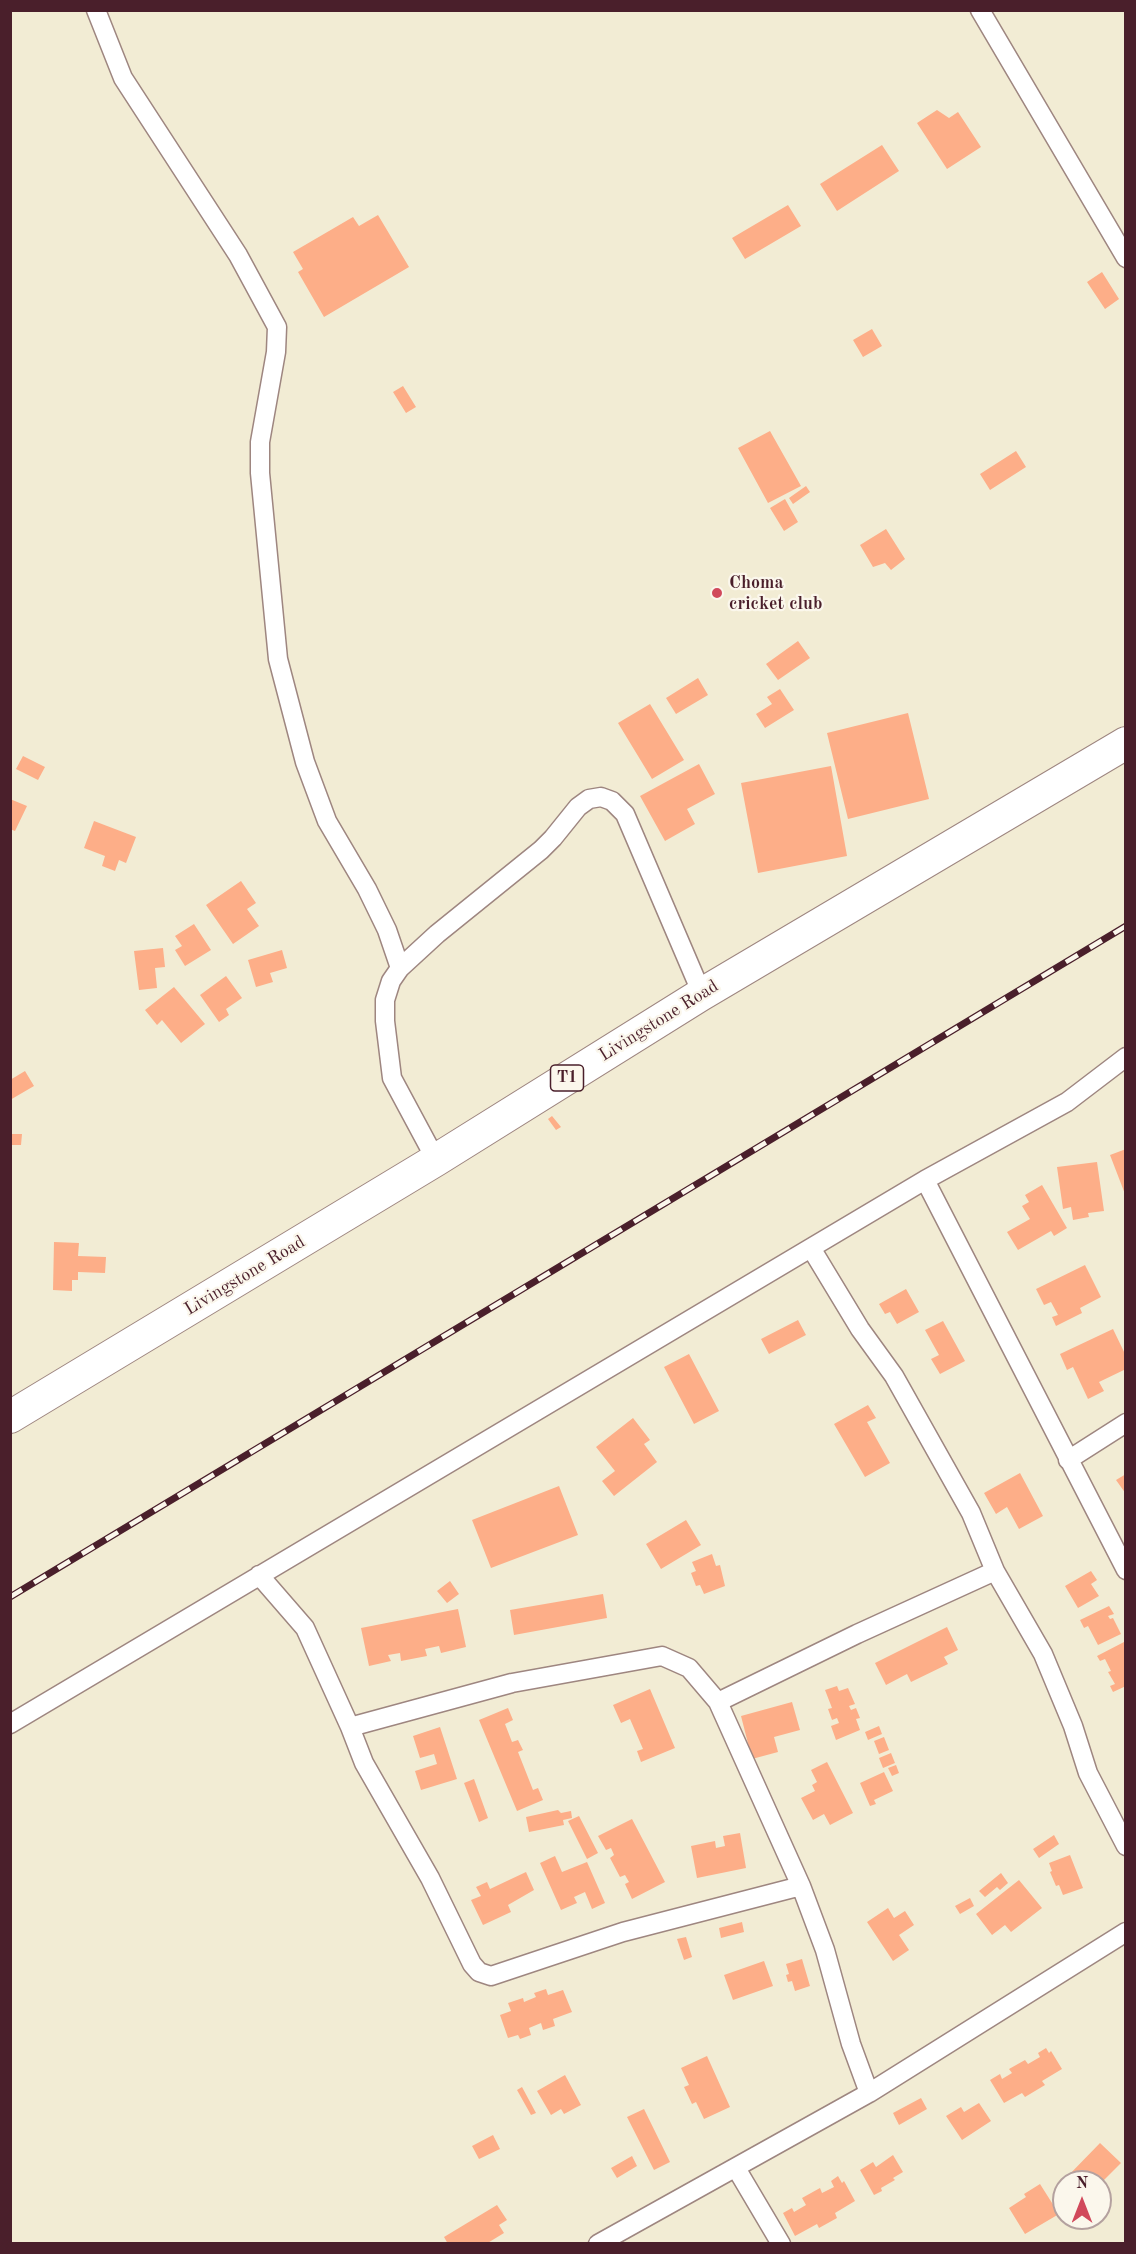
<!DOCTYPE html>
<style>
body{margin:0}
#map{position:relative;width:1136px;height:2254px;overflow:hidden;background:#f2ecd4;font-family:"Old Standard TT",serif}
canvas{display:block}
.frame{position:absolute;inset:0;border:12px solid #4a1f2b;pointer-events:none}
.north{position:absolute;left:1052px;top:2170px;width:60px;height:60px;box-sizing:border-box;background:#fbf7ec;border:2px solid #b4a19f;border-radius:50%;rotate:0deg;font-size:16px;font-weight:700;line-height:24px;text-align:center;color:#4a1f2b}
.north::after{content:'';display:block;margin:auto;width:21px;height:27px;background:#d1495b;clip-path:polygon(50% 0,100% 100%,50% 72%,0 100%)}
</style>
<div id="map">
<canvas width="1136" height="2254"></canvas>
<div class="frame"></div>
<div class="north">N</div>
</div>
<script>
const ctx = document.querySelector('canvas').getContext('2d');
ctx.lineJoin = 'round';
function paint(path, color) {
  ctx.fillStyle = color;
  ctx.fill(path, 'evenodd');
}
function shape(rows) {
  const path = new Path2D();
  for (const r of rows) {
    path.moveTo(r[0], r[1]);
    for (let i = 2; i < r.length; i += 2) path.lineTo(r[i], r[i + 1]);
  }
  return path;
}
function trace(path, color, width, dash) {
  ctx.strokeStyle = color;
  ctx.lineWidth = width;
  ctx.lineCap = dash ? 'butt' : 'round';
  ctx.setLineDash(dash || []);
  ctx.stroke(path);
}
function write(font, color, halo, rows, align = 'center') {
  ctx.font = font + ' "Old Standard TT",serif';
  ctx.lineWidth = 4.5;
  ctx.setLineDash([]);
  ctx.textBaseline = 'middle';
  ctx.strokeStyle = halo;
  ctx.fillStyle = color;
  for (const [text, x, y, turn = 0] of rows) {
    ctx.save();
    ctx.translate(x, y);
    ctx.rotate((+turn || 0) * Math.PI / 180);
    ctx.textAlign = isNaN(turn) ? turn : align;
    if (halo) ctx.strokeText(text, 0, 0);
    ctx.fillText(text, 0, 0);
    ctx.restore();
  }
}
const building = shape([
 [937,110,949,118,958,112,981,147,947,169,917,123],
 [882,145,899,171,837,211,820,184],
 [788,205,801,226,745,259,732,238],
 [378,215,409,267,324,317,298,272,303,269,293,252,353,217,359,226],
 [1102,272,1119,299,1105,309,1087,282],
 [872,329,882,346,863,357,853,340],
 [403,386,416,407,406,413,393,392],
 [770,431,801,486,768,503,738,448],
 [1016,451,1026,467,990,490,980,474],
 [806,486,810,492,793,504,789,498],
 [785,499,798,522,784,531,770,508],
 [886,529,905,559,891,570,885,563,873,567,860,545],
 [798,641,810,658,778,680,766,664],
 [698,678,708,695,676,714,666,698],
 [780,689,794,710,765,728,756,714,772,704,767,697],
 [650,704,684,760,652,779,618,723],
 [908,713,929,799,848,819,827,733],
 [23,756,45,767,38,780,16,769],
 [699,764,715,794,687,809,695,824,665,841,640,796],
 [831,766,847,856,758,873,741,783],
 [10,799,27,806,15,831,10,829],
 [94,821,136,837,126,863,119,860,115,871,102,866,105,856,84,848],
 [241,881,256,903,247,909,259,926,233,944,206,905],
 [194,924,211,950,185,966,175,950,182,946,175,936],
 [163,948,165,967,155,968,157,988,139,990,134,951],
 [282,950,287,968,270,973,273,982,256,987,248,960],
 [226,976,242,998,226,1009,229,1015,219,1022,200,995],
 [174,987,205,1024,181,1043,162,1020,157,1025,145,1010],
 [25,1071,34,1086,10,1100,10,1080],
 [552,1116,561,1127,556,1130,548,1119],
 [10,1134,22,1134,21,1145,10,1145],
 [1126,1149,1126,1194,1125,1194,1110,1155],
 [1097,1162,1104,1211,1088,1213,1089,1217,1073,1220,1071,1207,1063,1209,1057,1167],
 [1042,1185,1067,1228,1054,1236,1051,1231,1018,1250,1007,1232,1030,1219,1022,1206,1029,1202,1025,1195],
 [54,1242,79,1243,78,1256,106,1257,105,1273,78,1272,78,1280,72,1280,72,1291,53,1290],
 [1085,1265,1101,1297,1080,1308,1082,1313,1056,1326,1052,1317,1058,1315,1051,1302,1044,1305,1036,1289],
 [906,1289,919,1312,897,1324,890,1312,885,1314,879,1304],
 [798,1320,806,1335,769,1354,761,1339],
 [943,1321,965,1361,940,1374,931,1359,939,1355,925,1330],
 [1113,1329,1126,1356,1126,1369,1099,1382,1104,1391,1088,1399,1073,1367,1067,1370,1060,1354],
 [689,1354,719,1411,694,1424,664,1367],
 [868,1405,876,1418,867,1422,890,1463,865,1477,834,1424],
 [633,1418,650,1440,644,1444,657,1462,614,1496,602,1481,615,1471,596,1447],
 [1020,1473,1043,1516,1019,1529,1007,1507,996,1514,984,1493],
 [1126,1474,1126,1494,1116,1480],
 [559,1486,578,1535,491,1568,472,1520],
 [686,1520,701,1545,661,1569,646,1544],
 [712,1554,716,1566,720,1565,725,1586,704,1594,700,1585,696,1586,691,1573,696,1571,692,1562],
 [1091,1571,1097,1580,1091,1584,1099,1596,1078,1608,1065,1586],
 [450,1581,459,1594,447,1603,437,1591],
 [603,1594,607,1618,514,1635,510,1610],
 [1109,1606,1114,1614,1108,1616,1110,1619,1113,1618,1121,1634,1098,1645,1088,1626,1084,1628,1080,1620],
 [458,1609,466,1647,441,1653,439,1646,425,1649,427,1656,401,1661,400,1653,388,1655,391,1661,369,1666,361,1628],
 [947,1627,958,1650,944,1657,948,1664,911,1682,907,1674,886,1685,875,1663],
 [1124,1642,1126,1686,1113,1692,1110,1686,1115,1684,1108,1672,1111,1671,1105,1659,1100,1661,1097,1656],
 [837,1686,839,1691,848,1688,855,1704,849,1706,851,1710,856,1708,860,1718,856,1719,860,1730,836,1740,831,1726,839,1723,837,1718,832,1720,828,1709,832,1708,825,1690],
 [650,1689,675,1748,641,1762,637,1751,643,1749,630,1719,621,1723,613,1705],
 [792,1702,800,1730,774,1737,778,1752,752,1759,741,1716],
 [508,1708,513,1720,505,1724,512,1742,518,1740,523,1750,518,1752,533,1790,538,1788,543,1800,517,1811,479,1720],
 [879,1726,882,1734,868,1740,865,1732],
 [440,1727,457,1779,421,1790,415,1771,437,1764,434,1754,420,1758,413,1736],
 [884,1737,889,1750,879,1754,874,1741],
 [891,1753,895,1763,883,1768,879,1758],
 [827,1762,853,1813,830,1825,824,1814,813,1820,801,1798,815,1791,812,1785,817,1782,811,1770],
 [896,1765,899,1773,892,1776,888,1768],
 [884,1772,893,1791,874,1800,876,1804,870,1806,860,1783],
 [474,1779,488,1818,479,1822,464,1783],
 [558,1810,561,1813,571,1811,572,1818,563,1820,564,1825,529,1832,526,1817],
 [579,1816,598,1853,587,1859,568,1821],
 [632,1819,665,1882,632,1899,625,1884,629,1882,625,1875,620,1877,610,1858,614,1855,611,1848,606,1850,598,1836],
 [740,1833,746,1868,697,1878,691,1846,715,1841,716,1848,725,1846,723,1836],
 [1054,1835,1059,1844,1039,1858,1033,1849],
 [1070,1855,1083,1888,1063,1895,1059,1885,1056,1886,1050,1872,1052,1871,1049,1863],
 [555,1856,562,1872,587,1862,605,1903,592,1909,585,1892,574,1897,577,1903,561,1910,540,1863],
 [526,1872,534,1890,508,1905,511,1912,483,1925,471,1900,481,1896,476,1887,487,1882,490,1889],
 [1001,1873,1008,1883,1000,1890,997,1887,985,1897,979,1891],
 [1019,1880,1042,1908,1011,1932,1005,1925,992,1935,976,1914],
 [970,1898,974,1906,960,1914,955,1906],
 [888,1908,894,1918,905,1911,914,1925,899,1935,909,1950,893,1961,867,1922],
 [742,1922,744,1932,721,1938,719,1928],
 [686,1937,692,1957,684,1960,677,1939],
 [802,1959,810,1986,795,1991,792,1981,788,1982,786,1975,789,1974,786,1964],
 [764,1961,773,1986,733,2000,724,1975],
 [546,1989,548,1995,563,1990,572,2012,553,2019,555,2026,543,2030,541,2023,529,2028,531,2035,520,2039,518,2035,508,2038,500,2015,511,2011,508,2003,523,1998,524,2002,536,1997,534,1993],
 [1046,2048,1049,2053,1051,2051,1062,2069,1042,2081,1045,2085,1025,2097,1022,2093,1004,2103,990,2080,1000,2074,1002,2079,1012,2073,1009,2069,1025,2060,1028,2064,1040,2057,1038,2053],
 [707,2056,730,2107,704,2119,696,2102,692,2104,684,2087,689,2085,681,2068],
 [565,2075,581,2105,564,2114,561,2109,551,2115,537,2091],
 [522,2087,536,2113,531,2115,517,2090],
 [921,2098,927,2109,899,2125,893,2113],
 [979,2103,991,2121,962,2140,946,2116,961,2107,964,2112],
 [644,2109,670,2162,654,2170,627,2117],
 [493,2135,500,2149,479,2159,472,2146],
 [1100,2143,1121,2163,1100,2184,1100,2182,1065,2182,1064,2180],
 [893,2155,903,2172,893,2178,895,2180,881,2188,882,2191,874,2195,860,2170,873,2162,876,2167],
 [632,2156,637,2166,617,2178,611,2168],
 [838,2176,842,2183,844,2181,855,2201,835,2213,837,2218,819,2228,817,2224,795,2236,783,2213,792,2208,794,2212,806,2205,802,2198,820,2188,822,2193,834,2187,831,2181],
 [1040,2184,1059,2214,1025,2234,1009,2208,1026,2197,1024,2194],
 [497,2205,507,2220,499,2225,504,2233,486,2244,448,2244,444,2237]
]);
const street = shape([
 [96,10,123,78,238,255,277,327,276,352,260,442,260,473,278,659,305,762,327,821,367,889,387,930,400,968],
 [980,10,1126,258],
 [436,1160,392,1078,385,1021,385,1000,391,981,400,968,437,934,541,850,553,838,578,807,589,799,601,797,612,801,625,814,702,994],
 [925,1180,1126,1570],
 [811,1248,860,1329,894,1376,971,1513,995,1571,1043,1654,1073,1726,1088,1773,1126,1846],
 [1068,1460,1126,1423],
 [259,1575,305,1628,350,1727,364,1763,430,1878,472,1964,479,1972,491,1976,623,1932,801,1886],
 [10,1724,925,1180,1067,1102,1126,1057],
 [350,1727,512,1683,662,1656,689,1668,718,1702],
 [869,2093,851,2044,825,1950,801,1886,718,1702,857,1634,995,1571],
 [736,2168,781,2244],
 [598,2244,869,2093,1126,1932]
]);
const highway = shape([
 [10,1417,436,1160,702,994,1126,743]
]);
const rail = shape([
 [10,1597,1126,926]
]);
const markers = [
 [717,593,6,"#d1495b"]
];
const shields = [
 [567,1078,33]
];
const shieldNames = [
 ["T1",567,1078]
];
const poiNames = [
 ["Choma",729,583],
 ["cricket club",729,604]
];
const streetNames = [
 ["Livingstone Road",659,1021,-32],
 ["Livingstone Road",245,1276,-31]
];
paint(building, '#fdae88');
trace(street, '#9e8680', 21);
trace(highway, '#9e8680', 34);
trace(street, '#fff', 18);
trace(highway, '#fff', 32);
trace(rail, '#4a1f2b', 7);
trace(rail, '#fbf7ec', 4.5, [14]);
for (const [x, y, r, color] of markers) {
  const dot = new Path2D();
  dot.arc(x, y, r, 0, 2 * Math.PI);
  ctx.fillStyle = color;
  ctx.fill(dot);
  trace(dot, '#fbf7ec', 2);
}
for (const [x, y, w] of shields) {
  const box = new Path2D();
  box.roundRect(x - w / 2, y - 13, w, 26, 4.5);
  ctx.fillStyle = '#fbf7ec';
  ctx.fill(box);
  trace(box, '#4a1f2b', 1.5);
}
write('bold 16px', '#4a1f2b', null, shieldNames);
write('bold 18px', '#4a1f2b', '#fbf7ec', poiNames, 'left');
write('18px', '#4a1f2b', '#fbf7ec', streetNames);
</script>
